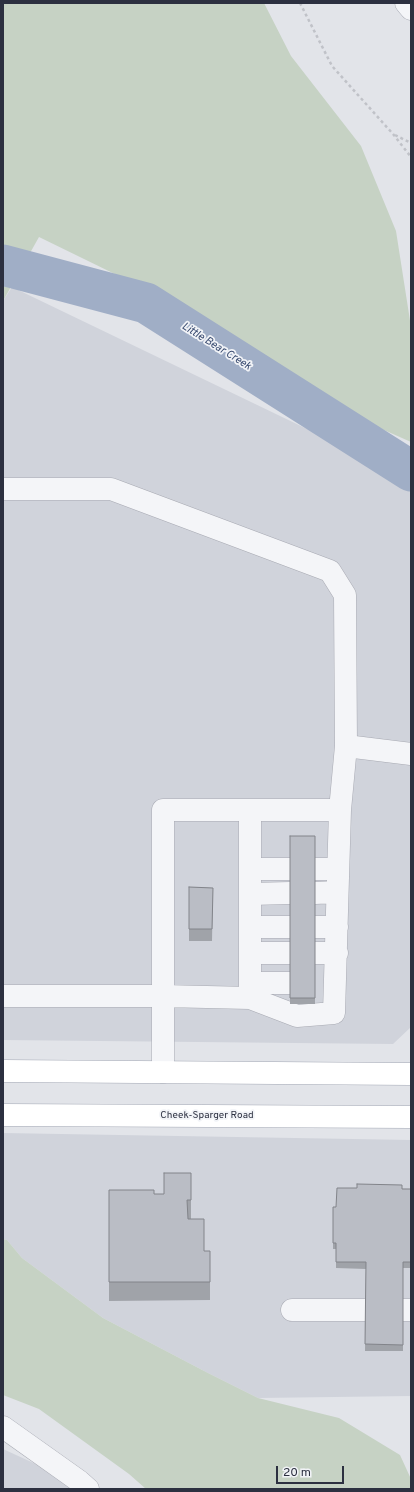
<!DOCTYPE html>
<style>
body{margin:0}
#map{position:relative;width:414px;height:1492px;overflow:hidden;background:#e2e4e9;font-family:Overpass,sans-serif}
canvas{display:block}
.frame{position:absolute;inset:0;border:4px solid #2c3040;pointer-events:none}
.scale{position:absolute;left:276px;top:1466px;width:68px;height:18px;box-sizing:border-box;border:2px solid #2c3040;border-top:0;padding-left:5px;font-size:12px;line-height:14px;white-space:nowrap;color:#2c3040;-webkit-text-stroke:3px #f1f3f7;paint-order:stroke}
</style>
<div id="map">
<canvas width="414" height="1492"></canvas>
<div class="frame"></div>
<div class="scale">20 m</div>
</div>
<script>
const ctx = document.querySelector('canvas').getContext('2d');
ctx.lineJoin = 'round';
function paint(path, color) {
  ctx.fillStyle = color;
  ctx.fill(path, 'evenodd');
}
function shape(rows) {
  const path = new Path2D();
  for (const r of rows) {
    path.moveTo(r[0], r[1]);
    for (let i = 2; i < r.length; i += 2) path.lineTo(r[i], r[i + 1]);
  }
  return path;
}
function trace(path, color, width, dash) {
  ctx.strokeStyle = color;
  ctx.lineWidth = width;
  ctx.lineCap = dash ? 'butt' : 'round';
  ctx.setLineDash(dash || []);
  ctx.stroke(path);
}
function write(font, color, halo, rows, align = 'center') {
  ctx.font = font + ' Overpass,sans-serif';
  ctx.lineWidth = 3.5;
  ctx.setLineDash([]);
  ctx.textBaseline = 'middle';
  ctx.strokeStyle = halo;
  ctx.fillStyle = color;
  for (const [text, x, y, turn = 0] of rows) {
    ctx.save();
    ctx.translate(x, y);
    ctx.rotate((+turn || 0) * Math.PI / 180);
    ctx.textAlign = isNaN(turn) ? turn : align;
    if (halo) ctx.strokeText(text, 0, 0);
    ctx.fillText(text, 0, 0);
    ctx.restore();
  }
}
const built = shape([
 [12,287,411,479,411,1027,393,1044,3,1040,3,301],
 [3,1133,411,1140,411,1396,258,1398,208,1373,103,1318,22,1258,7,1240,3,1239],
 [3,1449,40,1466,78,1489,3,1489]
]);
const green = shape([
 [3,3,264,3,291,56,361,146,396,231,411,327,411,442,375,426,170,301,39,237,3,301],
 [3,1239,7,1240,22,1258,103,1318,208,1373,258,1398,339,1418,400,1455,411,1479,411,1489,146,1489,129,1474,39,1409,3,1395]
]);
const river = shape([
 [3,265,146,303,411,471]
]);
const path = shape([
 [300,3,332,66,393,134,411,157],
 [395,135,411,143]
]);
const minor = shape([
 [406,3,411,9],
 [3,489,111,489,330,571,345,595,346,746,340,810,334,1013,297,1016,250,998,163,996,3,996],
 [346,746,411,754],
 [250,869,290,869],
 [315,869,338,869],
 [315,893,337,892],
 [250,894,290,893],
 [250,927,290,927],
 [315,927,337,927],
 [250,953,290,953],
 [315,953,337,953],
 [250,983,290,983],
 [250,998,250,810],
 [163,1072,163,810,340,810],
 [292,1310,366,1310],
 [403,1310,411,1310],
 [3,1427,79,1481,88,1489]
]);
const major = shape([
 [3,1071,411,1074],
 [3,1115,411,1117]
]);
const wall = shape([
 [290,836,315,836,315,1004,290,1004],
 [189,887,213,888,212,941,189,941],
 [191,1173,191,1219,204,1251,210,1251,210,1300,109,1301,109,1190,154,1194,164,1194],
 [357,1188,411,1189,411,1268,403,1268,403,1351,365,1351,366,1269,336,1268,336,1249,333,1249,333,1207,336,1207]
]);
const building = shape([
 [290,836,315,836,315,998,290,998,290,836],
 [189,887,213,888,212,929,189,929,189,887],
 [164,1173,191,1173,191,1200,187,1200,188,1219,204,1219,204,1251,210,1251,210,1282,109,1282,109,1190,154,1190,154,1194,164,1194,164,1173],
 [357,1184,402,1185,402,1189,411,1189,411,1262,403,1262,403,1345,365,1344,366,1262,336,1262,336,1243,333,1243,333,1207,336,1207,337,1188,357,1188,357,1184]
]);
const streetNames = [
 ["Cheek-Sparger Road",207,1116]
];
const waterNames = [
 ["Little Bear Creek",216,347,32]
];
paint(built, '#d0d3db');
paint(green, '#c6d2c4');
trace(river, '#a0aec6', 41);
trace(minor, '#a8aab3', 23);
trace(major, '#a2a7b4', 23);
trace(path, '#c0c2c8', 2.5, [3, 3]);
trace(minor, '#f4f5f8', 22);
trace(major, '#fff', 22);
paint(wall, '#a0a3a9');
paint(building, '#babdc5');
trace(building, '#82848a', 1);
write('10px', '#2c3040', '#f1f3f7', streetNames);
write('italic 11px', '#394b70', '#f1f3f7', waterNames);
</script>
